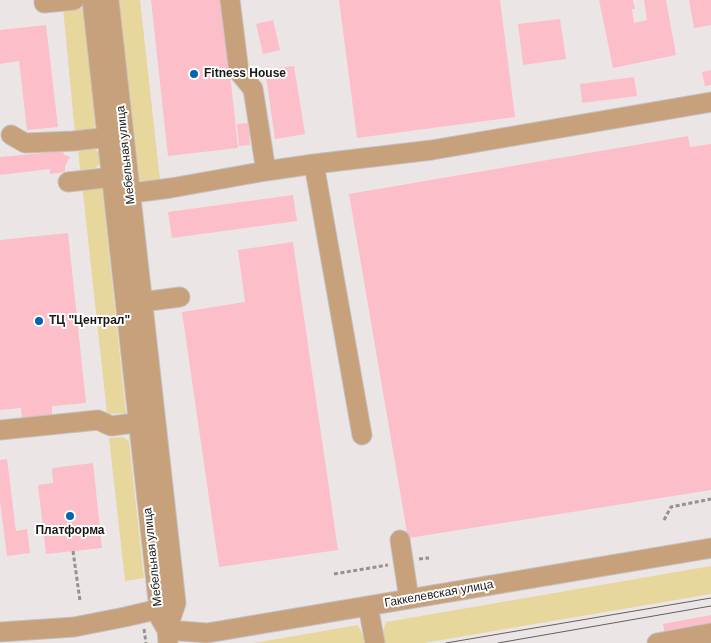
<!DOCTYPE html>
<meta charset="utf-8">
<style>
body{margin:0}
canvas{display:block;background:#ebe6e5}
</style>
<canvas width="711" height="643"></canvas>
<script>
const ctx = document.querySelector('canvas').getContext('2d');
ctx.lineJoin = 'round';
function paint(path, color) {
  ctx.fillStyle = color;
  ctx.fill(path, 'evenodd');
}
function shape(rows) {
  const path = new Path2D();
  for (const r of rows) {
    path.moveTo(r[0], r[1]);
    for (let i = 2; i < r.length; i += 2) path.lineTo(r[i], r[i + 1]);
  }
  return path;
}
function trace(path, color, width, dash) {
  ctx.strokeStyle = color;
  ctx.lineWidth = width;
  ctx.lineCap = dash ? 'butt' : 'round';
  ctx.setLineDash(dash || []);
  ctx.stroke(path);
}
function write(font, color, halo, rows, align = 'center') {
  ctx.font = font + ' Arial,sans-serif';
  ctx.lineWidth = 4;
  ctx.setLineDash([]);
  ctx.textBaseline = 'middle';
  ctx.strokeStyle = halo;
  ctx.fillStyle = color;
  for (const [text, x, y, turn = 0] of rows) {
    ctx.save();
    ctx.translate(x, y);
    ctx.rotate((+turn || 0) * Math.PI / 180);
    ctx.textAlign = isNaN(turn) ? turn : align;
    if (halo) ctx.strokeText(text, 0, 0);
    ctx.fillText(text, 0, 0);
    ctx.restore();
  }
}
const green = shape([
 [119,0,140,0,160,180,143,183,138,178],
 [79,7,83,10,96,125,90,133,75,134,63,8],
 [91,146,99,153,100,163,96,168,80,170,78,147],
 [82,184,102,187,126,413,107,414],
 [123,437,129,441,144,578,125,581,109,438],
 [711,566,711,594,424,643,385,643,383,631,386,622],
 [358,625,365,639,366,643,254,643]
]);
const building = shape([
 [151,0,222,0,238,148,168,156],
 [339,0,500,0,515,117,357,138],
 [599,0,633,0,635,9,632,9,634,23,647,20,644,0,666,0,676,55,613,68],
 [689,0,711,0,711,25,694,28],
 [560,19,566,59,523,65,518,24],
 [273,20,280,50,263,54,256,24],
 [46,25,58,127,27,130,19,61,0,64,0,30],
 [294,66,305,134,275,139,265,70],
 [711,70,711,85,705,86,702,72],
 [634,77,637,96,582,103,580,84],
 [248,123,250,145,239,146,237,124],
 [688,136,690,147,711,144,711,490,408,538,349,194],
 [63,151,64,155,70,157,65,166,65,172,50,174,50,169,0,175,0,157],
 [293,195,297,221,172,238,168,212],
 [68,233,86,403,52,406,52,415,22,418,21,408,0,410,0,240],
 [293,242,338,550,219,567,182,312,245,302,238,250],
 [7,459,16,531,27,529,30,553,7,556,0,501,0,460],
 [93,463,102,548,46,554,38,485,53,483,52,468],
 [711,615,711,628,665,636,663,624]
]);
const path = shape([
 [664,520,671,507,711,499],
 [73,551,80,601],
 [419,559,429,558],
 [334,574,388,565],
 [144,629,146,643]
]);
const minor = shape([
 [44,0,44,3,74,0],
 [92,0,160,618,167,630],
 [109,0,176,603,167,630,168,643],
 [230,0,239,72,253,89,266,171],
 [11,135,25,143,73,141,119,136],
 [314,164,362,435],
 [68,182,122,176],
 [117,195,171,188,266,171,314,164,432,150,711,102],
 [142,302,180,297],
 [0,430,98,420,111,426,149,421],
 [400,540,409,599],
 [368,606,375,643],
 [167,630,207,633,711,548],
 [0,632,74,627,125,617,159,609],
 [657,643,711,633]
]);
const tram = shape([
 [446,643,711,598],
 [498,643,711,606]
]);
const markers = [
 [194,74,5,"#0065b1"],
 [39,321,5,"#0065b1"],
 [70,516,5,"#0065b1"]
];
const poiNames = [
 ["Fitness House",204,74],
 ["ТЦ \"Централ\"",49,321],
 ["Платформа",70,531,"center"]
];
const streetNames = [
 ["Мебельная улица",126,155,-96],
 ["Мебельная улица",153,557,-96],
 ["Гаккелевская улица",439,594,-10]
];
paint(green, '#e8d79d');
paint(building, '#fcbec9');
trace(minor, '#c5c1c0', 21);
trace(path, '#969291', 3, [4, 2.5]);
trace(minor, '#c7a17c', 19);
trace(tram, '#63605f', 1);
for (const [x, y, r, color] of markers) {
  const dot = new Path2D();
  dot.arc(x, y, r, 0, 2 * Math.PI);
  ctx.fillStyle = color;
  ctx.fill(dot);
  trace(dot, '#fff', 2);
}
write('bold 12px', '#191817', '#fff', poiNames, 'left');
write('12px', '#191817', '#fff', streetNames);
</script>
